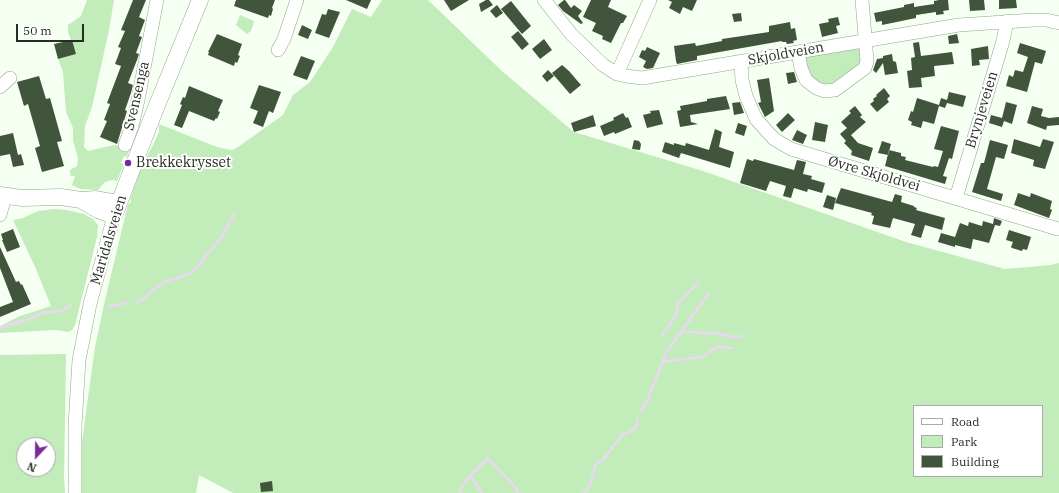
<!DOCTYPE html>
<meta charset="utf-8">
<style>
body{margin:0}
#map{position:relative;width:1059px;height:493px;overflow:hidden;background:#f5fff2;font-family:"IBM Plex Serif",serif}
canvas{display:block}
.legend{position:absolute;left:913px;top:405px;width:130px;height:72px;box-sizing:border-box;background:#fff;border:1px solid #a8aba7;margin:0;padding:5px 7px;list-style:none;font-size:12px;color:#252e23}
.legend li{display:flex;align-items:center;gap:8px;height:20px}
.legend b{width:20px;border:1px solid #a8aba7}
.north{position:absolute;left:16px;top:437px;width:40px;height:40px;box-sizing:border-box;background:#fff;border:1px solid #a8aba7;border-radius:50%;rotate:202deg;font-size:11px;font-weight:700;line-height:16px;text-align:center;color:#252e23}
.north::after{content:'';display:block;margin:auto;width:14px;height:18px;background:#7b2898;clip-path:polygon(50% 0,100% 100%,50% 72%,0 100%)}
.scale{position:absolute;left:16px;top:24px;width:68px;height:18px;box-sizing:border-box;border:2px solid #252e23;border-top:0;padding-left:5px;font-size:12px;line-height:14px;white-space:nowrap;color:#252e23;-webkit-text-stroke:3px #fff;paint-order:stroke}
</style>
<div id="map">
<canvas width="1059" height="493"></canvas>
<ul class="legend">
<li><b style="height:5px;background:#fff"></b>Road</li>
<li><b style="height:11px;background:#c2ecb9"></b>Park</li>
<li><b style="height:11px;background:#41553c"></b>Building</li>
</ul>
<div class="north">N</div>
<div class="scale">50 m</div>
</div>
<script>
const ctx = document.querySelector('canvas').getContext('2d');
ctx.lineJoin = 'round';
function paint(path, color) {
  ctx.fillStyle = color;
  ctx.fill(path, 'evenodd');
}
function shape(rows) {
  const path = new Path2D();
  for (const r of rows) {
    path.moveTo(r[0], r[1]);
    for (let i = 2; i < r.length; i += 2) path.lineTo(r[i], r[i + 1]);
  }
  return path;
}
function trace(path, color, width, dash) {
  ctx.strokeStyle = color;
  ctx.lineWidth = width;
  ctx.lineCap = dash ? 'butt' : 'round';
  ctx.setLineDash(dash || []);
  ctx.stroke(path);
}
function write(font, color, halo, rows, align = 'center') {
  ctx.font = font + ' "IBM Plex Serif",serif';
  ctx.lineWidth = 4;
  ctx.setLineDash([]);
  ctx.textBaseline = 'middle';
  ctx.strokeStyle = halo;
  ctx.fillStyle = color;
  for (const [text, x, y, turn = 0] of rows) {
    ctx.save();
    ctx.translate(x, y);
    ctx.rotate((+turn || 0) * Math.PI / 180);
    ctx.textAlign = isNaN(turn) ? turn : align;
    if (halo) ctx.strokeText(text, 0, 0);
    ctx.fillText(text, 0, 0);
    ctx.restore();
  }
}
const green = shape([
 [87,0,114,0,109,30,92,107,85,126,84,147,88,151,114,145,130,147,127,157,124,156,121,163,124,164,117,181,112,180,105,182,98,190,80,189,72,185,75,176,71,176,70,173,70,170,77,166,78,159,73,140,73,128,66,112,63,72,58,59,76,54,68,32,68,25,81,16],
 [382,0,428,0,503,72,574,132,703,171,906,242,1005,269,1051,265,1059,263,1059,493,233,493,199,475,196,493,78,493,77,478,95,347,105,300,128,204,130,203,131,201,130,200,141,167,153,145,159,132,159,124,217,147,232,150,238,147,283,115,293,95,310,82,333,47,352,9,371,17],
 [914,406,1042,406,1042,476,914,476],
 [240,15,254,21,251,31,247,34,236,25],
 [860,46,861,64,826,87,808,78,803,59,808,55],
 [54,209,67,210,84,214,93,219,98,225,97,237,75,325,72,330,68,332,56,330,0,333,0,326,20,316,51,306,36,269,13,220,23,218,38,211],
 [66,354,64,477,65,493,0,493,0,355],
 [24,445,48,445,48,469,24,469]
]);
const stream = shape([
 [136,303,140,301,164,282,189,274,197,267,223,235,234,214],
 [110,306,126,303],
 [0,328,7,325,30,319,41,313,61,311,71,305],
 [681,332,715,333,732,337,741,336],
 [662,336,677,314,677,305,698,282],
 [663,362,702,357,717,347,733,348],
 [641,412,648,399,666,353,708,294],
 [488,458,516,488,518,493],
 [470,476,482,493],
 [460,493,462,486,470,476,487,459],
 [584,493,590,485,596,464,603,460,622,435,630,432,637,426,637,419]
]);
const building = shape([
 [133,0,146,0,139,17,145,20,139,36,142,37,136,53,139,54,137,60,128,83,133,85,131,93,125,110,127,111,117,144,100,137,107,121,104,120,110,104,107,103,121,66,115,64,121,48,118,47,125,31,121,30],
 [236,0,275,0,272,8,273,9,271,16,269,15,268,18,234,6],
 [346,0,371,0,367,9],
 [444,0,469,0,451,11],
 [486,0,489,0,493,5,481,12,479,4],
 [564,0,565,0,571,8,574,5,582,11,578,16,583,23,581,24,563,11,558,5],
 [591,0,611,0,608,7,627,16,623,23,621,23,611,43,602,39,603,36,592,31,596,23,583,17],
 [668,0,697,0,692,11,683,7,680,14,669,8,672,2],
 [939,0,948,0,949,10,943,11,944,14,936,15,936,12,916,15,916,18,882,25,882,21,876,22,874,13,904,7,904,5,914,3,914,7,934,4,934,1],
 [969,0,984,0,985,10,970,11],
 [999,0,1016,0,1017,8,999,9],
 [511,1,531,26,522,34,501,9],
 [497,5,503,13,496,18,490,11],
 [328,9,340,12,329,38,315,33,322,14,326,15],
 [741,13,742,21,734,22,732,14],
 [838,17,840,25,836,26,838,33,822,37,819,24,829,22,828,19],
 [790,22,791,29,795,28,797,40,793,41,794,43,787,44,786,42,782,42,782,41,697,56,697,60,677,64,676,61,674,46,695,43,696,46,722,41,722,39,769,32,769,26],
 [302,25,312,30,308,39,298,35],
 [518,31,529,44,522,50,511,37],
 [217,34,242,44,238,55,240,56,237,63,235,62,234,66,208,55,209,52,208,52],
 [957,34,959,43,949,44,948,36],
 [544,39,552,50,540,59,532,49],
 [72,40,76,54,58,59,54,44],
 [919,42,921,56,952,52,954,64,934,66,935,76,921,78,922,87,909,88,907,71,912,70,911,58,915,57,913,43],
 [1020,43,1046,51,1042,64,1035,62,1027,92,1006,86,1009,75,1013,77,1015,70,1023,72,1028,57,1017,53],
 [988,46,989,59,979,60,980,65,972,66,971,49],
 [647,47,660,53,653,68,647,69,643,67,646,61,639,57,642,50,645,51],
 [892,54,893,61,896,62,898,73,885,75,883,63,876,73,873,70,877,59,883,58,883,56],
 [301,56,315,61,307,80,293,75],
 [562,65,569,71,581,85,570,94,552,73],
 [548,70,554,76,547,82,542,76],
 [794,72,797,82,788,84,786,73],
 [39,76,46,99,50,98,62,141,57,142,64,166,42,172,35,148,40,146,28,104,24,106,17,82],
 [769,78,774,111,765,117,758,103,761,102,757,80],
 [259,85,281,92,273,113,269,111,263,127,253,123,258,111,250,108],
 [189,86,223,100,218,111,220,112,217,119,216,118,214,121,189,111,182,128,174,125,182,105,180,104,183,97,185,98],
 [884,88,890,96,887,99,889,102,877,112,870,104,874,101,873,99,877,96,876,95],
 [949,92,966,96,963,107,947,103,945,108,939,106,934,124,923,121,921,128,911,125,912,122,908,120,911,111,913,112,917,98,939,105,941,98,947,100],
 [726,96,730,109,690,115,691,122,698,124,680,127,677,111,681,110,680,106,707,101,707,99],
 [740,102,744,113,734,115,732,103],
 [1006,102,1017,105,1012,124,1004,121,1002,127,989,123,991,115,1002,118],
 [855,106,862,115,860,117,866,122,851,135,858,143,873,148,869,161,851,155,852,151,844,143,846,141,840,134,847,128,841,122,851,113,849,111],
 [1032,106,1043,109,1041,116,1049,118,1059,117,1059,125,1047,126,1046,130,1027,123],
 [659,110,663,124,647,128,643,115,651,113,650,111],
 [623,113,626,118,628,117,632,127,615,134,614,132,604,136,600,126,614,120,613,118],
 [788,113,795,120,782,132,776,125],
 [593,115,596,126,574,132,571,123],
 [815,122,828,125,825,142,812,140],
 [738,123,747,126,744,136,735,133],
 [941,126,959,131,952,159,949,158,943,176,947,177,945,184,885,166,889,150,901,153,901,156,906,157,905,160,933,167,934,166,938,167,943,151,934,149],
 [715,129,722,132,719,147,734,152,730,168,681,153,679,158,662,152,665,142,674,145,674,143,685,146,686,143,709,150],
 [797,130,807,135,803,144,792,140],
 [13,133,18,155,21,154,24,165,13,167,10,154,0,156,0,136],
 [1014,139,1040,147,1043,139,1054,142,1045,169,1033,166,1034,160,1011,153],
 [634,140,639,141,641,144,640,150,632,149],
 [990,140,1008,145,1004,159,996,157,987,189,1003,194,1001,201,972,192,981,163,984,163],
 [882,141,891,144,888,155,878,153],
 [747,159,753,161,754,159,794,170,797,160,806,162,803,174,812,176,811,179,825,183,822,193,808,189,807,192,794,188,791,198,783,196,786,186,770,181,766,191,740,183],
 [841,188,892,202,895,194,902,196,901,202,914,206,914,207,917,208,916,210,945,218,942,230,925,225,921,238,911,235,915,224,893,218,890,228,872,224,874,216,871,215,872,213,835,203],
 [1018,193,1030,197,1031,193,1052,201,1050,209,1052,210,1049,218,1014,205],
 [827,195,836,198,833,210,823,207],
 [994,218,1002,221,1000,226,995,225,989,243,973,239,971,249,955,245,955,247,938,242,941,233,955,237,960,223,968,226,969,222,982,226,983,221,993,224],
 [13,229,20,247,7,252,2,240,3,240,1,234],
 [1009,230,1031,237,1027,250,1023,249,1022,251,1012,248,1011,247,1013,242,1006,240],
 [0,247,16,282,19,281,21,285,22,284,31,304,0,317,0,307,13,302,0,268],
 [272,481,273,491,261,492,260,483]
]);
const minor = shape([
 [544,0,572,35,603,65,617,74,626,76,642,78,959,25,1034,20,1046,20,1059,23],
 [278,50,284,39,297,0],
 [798,52,801,68,806,80,816,88,824,91,835,90,865,68,867,61,862,0],
 [741,63,742,80,746,96,756,119,774,139,791,149,1058,229],
 [617,74,650,0],
 [0,87,10,78],
 [125,145,132,126,138,100,157,0],
 [956,198,1003,41,1007,21],
 [0,215,5,196],
 [75,493,75,425,79,360,90,304,114,216]
]);
const major = shape([
 [0,195,22,198,61,197,81,200,96,199,118,203],
 [81,200,98,210,114,216,153,115,200,0]
]);
const markers = [
 [128,163,4,"#7b2898"]
];
const streetNames = [
 ["Skjoldveien",786,54,-10],
 ["Svensenga",137,96,-77],
 ["Brynjeveien",982,110,-73],
 ["Øvre Skjoldvei",874,174,16],
 ["Maridalsveien",109,240,-73]
];
const poiNames = [
 ["Brekkekrysset",136,163]
];
paint(green, '#c2ecb9');
trace(stream, '#ecd6f5', 2.5);
paint(building, '#41553c');
trace(minor, '#8fa68a', 14);
trace(major, '#8fa68a', 17);
trace(minor, '#fff', 13);
trace(major, '#fff', 16);
for (const [x, y, r, color] of markers) {
  const dot = new Path2D();
  dot.arc(x, y, r, 0, 2 * Math.PI);
  ctx.fillStyle = color;
  ctx.fill(dot);
  trace(dot, '#fff', 1.5);
}
write('14px', '#252e23', '#fff', streetNames);
write('14px', '#252e23', '#fff', poiNames, 'left');
</script>
